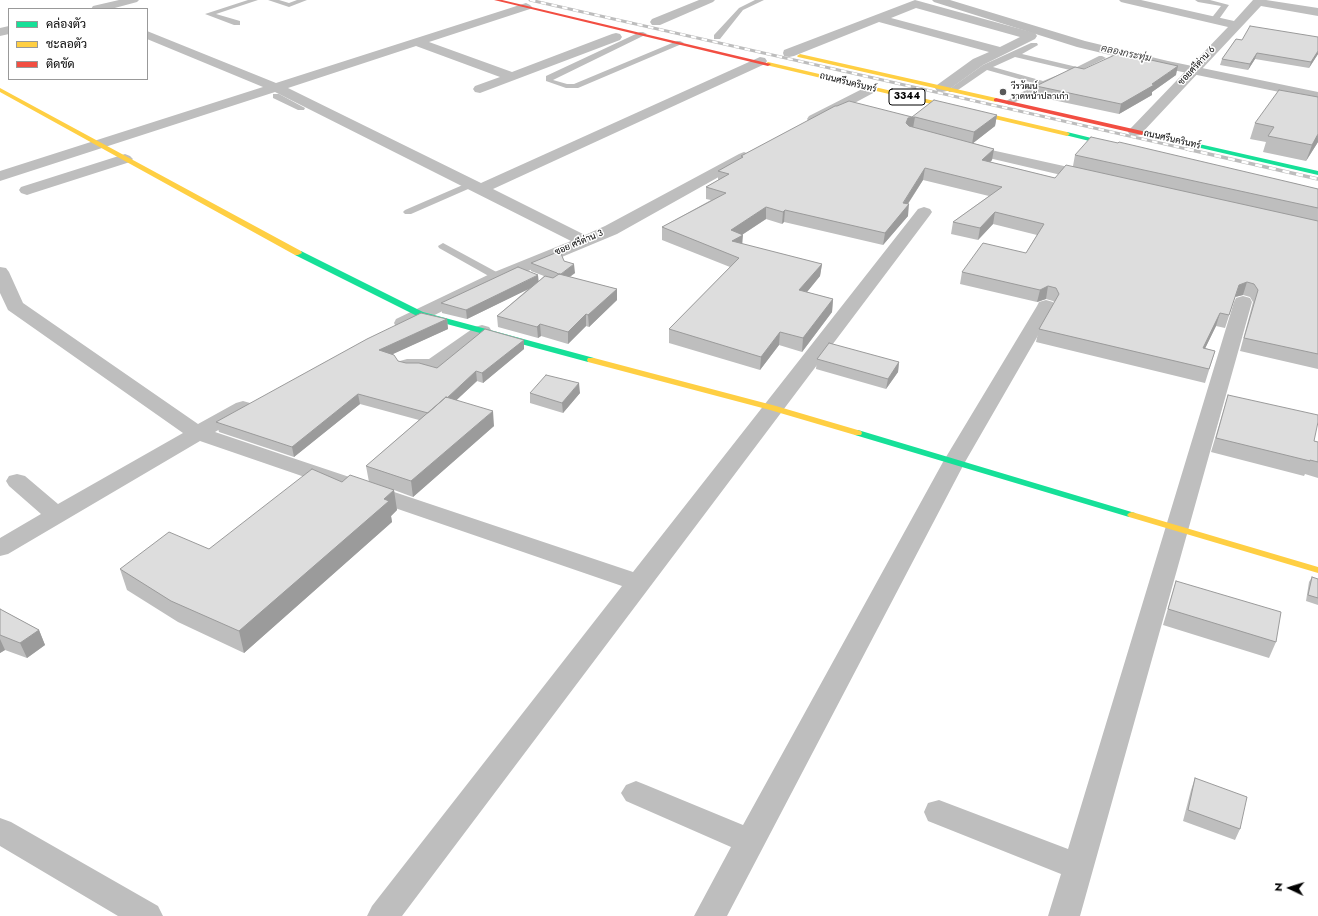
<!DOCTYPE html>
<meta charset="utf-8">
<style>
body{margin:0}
#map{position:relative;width:1318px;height:916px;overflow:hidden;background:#fff;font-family:Jost,Sarabun,sans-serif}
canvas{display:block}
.legend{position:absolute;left:8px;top:8px;width:140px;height:72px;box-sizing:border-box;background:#fff;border:1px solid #999;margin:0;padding:5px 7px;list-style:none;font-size:12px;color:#000}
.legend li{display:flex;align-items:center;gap:8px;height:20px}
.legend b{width:20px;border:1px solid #999}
.north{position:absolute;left:1270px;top:868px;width:40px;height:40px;-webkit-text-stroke:3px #fff;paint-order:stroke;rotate:274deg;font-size:11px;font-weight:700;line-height:16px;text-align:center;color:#000}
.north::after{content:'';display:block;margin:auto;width:14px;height:18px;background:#000;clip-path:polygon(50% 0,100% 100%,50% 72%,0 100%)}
</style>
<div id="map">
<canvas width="1318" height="916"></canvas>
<ul class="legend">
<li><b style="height:5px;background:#16e098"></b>คล่องตัว</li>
<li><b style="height:5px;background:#ffcf43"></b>ชะลอตัว</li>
<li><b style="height:5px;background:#f24e42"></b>ติดขัด</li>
</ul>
<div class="north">N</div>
</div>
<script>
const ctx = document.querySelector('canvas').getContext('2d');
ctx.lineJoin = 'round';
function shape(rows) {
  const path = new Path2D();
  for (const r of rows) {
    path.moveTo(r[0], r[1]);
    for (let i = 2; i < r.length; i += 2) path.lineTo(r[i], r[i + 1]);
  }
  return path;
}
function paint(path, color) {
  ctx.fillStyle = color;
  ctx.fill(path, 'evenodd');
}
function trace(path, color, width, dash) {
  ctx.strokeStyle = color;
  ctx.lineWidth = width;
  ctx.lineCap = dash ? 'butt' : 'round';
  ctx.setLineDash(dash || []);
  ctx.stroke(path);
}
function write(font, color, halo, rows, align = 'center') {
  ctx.font = font + ' Jost,Sarabun,sans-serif';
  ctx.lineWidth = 3;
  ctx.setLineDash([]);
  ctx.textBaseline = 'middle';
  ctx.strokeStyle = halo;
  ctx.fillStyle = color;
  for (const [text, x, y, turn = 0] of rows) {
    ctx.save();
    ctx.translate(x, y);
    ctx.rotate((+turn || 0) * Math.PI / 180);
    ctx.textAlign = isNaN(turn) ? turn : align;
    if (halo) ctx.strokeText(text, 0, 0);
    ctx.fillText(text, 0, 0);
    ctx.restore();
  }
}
const canal = shape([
 [932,0,950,0,1085,41,1168,61,1318,92,1318,100,1168,69,1077,47,934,2,932,0]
]);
const lane = shape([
 [248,0,258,0,216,14,240,21,240,25,234,25,205,14,248,0],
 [268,0,279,0,289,3,297,0,307,0,289,7,268,0],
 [755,0,764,0,743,10,720,39,714,39,714,35,739,8,755,0],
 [1195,0,1210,0,1229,5,1217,22,1214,22,1210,20,1221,6,1198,2,1195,0],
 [640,32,643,32,647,34,553,80,567,84,574,84,677,41,680,41,684,43,578,88,566,88,546,81,546,76,640,32],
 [1031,43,1037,43,1038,45,1022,54,1077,67,1099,56,1102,56,1106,58,1009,105,1005,103,1006,101,1037,84,987,70,955,92,949,92,948,90,983,65,1031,43],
 [1015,57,1070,70,1043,81,993,67,1015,57],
 [273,94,279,94,305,108,304,110,298,110,273,98,273,94],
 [472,181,477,184,475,186,411,214,405,214,403,212,405,210,472,181],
 [443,243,502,275,503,277,502,279,494,279,439,248,438,246,443,243]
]);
const street = shape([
 [119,0,139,0,137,2,111,9,91,9,93,6,119,0],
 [699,0,715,0,713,2,660,25,652,25,650,22,652,19,699,0],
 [915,0,1035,33,1037,36,1035,39,983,65,947,91,942,92,937,91,935,88,937,85,973,59,989,52,879,22,794,56,789,57,784,56,783,53,784,50,915,0],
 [916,8,1020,37,1000,47,891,18,916,8],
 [1119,0,1141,0,1234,21,1253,0,1266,0,1318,8,1318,16,1261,6,1140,135,1135,136,1130,135,1128,132,1130,129,1228,27,1125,3,1121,2,1119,0],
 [526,3,530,5,532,7,530,9,429,42,512,72,612,34,616,33,620,34,622,37,620,40,480,93,475,92,473,89,475,86,500,77,416,46,288,88,481,183,760,57,765,58,767,61,765,64,493,189,585,235,605,226,739,154,744,152,749,154,752,157,749,160,617,234,504,281,410,327,403,329,396,327,394,323,396,319,492,273,571,241,275,92,0,181,0,171,263,87,147,39,147,31,276,83,526,3],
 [9,26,9,34,0,36,0,28,9,26],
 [870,85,875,86,877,89,875,92,819,122,814,123,809,122,807,119,809,116,870,85],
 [964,144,1091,172,1097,174,1099,177,1097,180,1091,182,959,151,957,148,959,145,964,144],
 [125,154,130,156,133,159,130,162,33,193,27,195,21,193,19,190,21,187,125,154],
 [924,207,930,209,932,212,930,215,402,916,367,916,372,906,622,586,200,441,8,554,0,556,0,538,41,514,9,486,6,481,9,476,17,474,25,476,58,504,183,433,8,310,0,293,0,267,6,268,9,272,23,303,198,424,236,403,243,401,250,403,253,407,250,411,215,432,633,572,918,209,924,207],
 [1243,296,1250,298,1252,302,1080,916,1048,916,1061,874,928,821,924,812,928,803,939,800,1068,849,1234,302,1236,298,1243,296],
 [1046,300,1053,302,1055,306,965,462,727,916,694,916,731,847,626,801,621,793,626,785,636,781,646,785,743,825,943,462,1037,306,1039,302,1046,300],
 [482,325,489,327,492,331,489,335,441,369,434,371,407,371,400,369,397,365,400,361,407,359,429,359,475,327,482,325],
 [0,818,11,822,158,906,163,916,118,916,0,846,0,818]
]);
const fast = shape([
 [1142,131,1318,171,1318,175,1140,134,1139,133,1142,131],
 [1067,132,1120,145,1121,146,1118,148,1065,135,1065,133,1067,132],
 [295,251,301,251,423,312,594,358,595,360,594,362,588,362,417,316,295,255,295,251],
 [858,430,1135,513,1137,515,1135,517,1129,517,855,435,854,433,858,430]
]);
const slow = shape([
 [800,54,996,98,999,100,996,102,798,57,797,56,800,54],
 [768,62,1067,132,1070,134,1067,136,766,65,765,64,768,62],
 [0,88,301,251,302,253,298,255,295,255,0,92,0,88],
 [588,358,594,358,776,406,861,431,862,433,861,435,855,435,770,410,588,362,587,360,588,358],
 [1132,512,1318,567,1318,573,1129,517,1127,515,1129,513,1132,512]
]);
const jam = shape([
 [494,0,502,0,771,64,768,66,494,0],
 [996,98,1142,131,1145,133,1142,135,994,101,994,99,996,98]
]);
const railFar1 = shape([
 [530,0,1191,150]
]);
const rail = shape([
 [1187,149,1318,179]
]);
const wall = shape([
 [1236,39,1318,54,1309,68,1255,59,1248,70,1220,65,1222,59],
 [1084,69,1176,75,1152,92,1152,95,1119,114,1034,96,1036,86],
 [1318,97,1318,142,1306,161,1263,152,1266,142,1250,139,1255,123],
 [837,106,912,117,997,115,995,126,973,143,994,149,992,160,990,162,1055,178,1073,166,1075,155,1293,183,1318,189,1318,369,1240,351,1253,302,1250,297,1243,295,1235,297,1225,328,1216,326,1205,348,1215,351,1205,383,1036,342,1039,329,1054,302,1053,301,1046,299,1037,302,960,284,962,272,1026,253,1037,235,993,224,978,240,951,234,953,222,989,196,923,180,908,204,908,216,883,245,784,222,782,224,766,219,742,235,742,244,822,264,820,276,807,292,833,299,832,312,802,352,779,345,760,370,669,343,669,329,730,267,662,240,662,227,711,200,706,199,706,187,718,180,718,171,741,158,741,156],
 [564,261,575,273,570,277,617,289,617,300,589,327,586,326,568,344,541,336,538,338,498,327,497,316,528,289,467,319,442,313,441,303,539,281,544,276,531,271,531,263],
 [447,319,448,329,392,354,398,361,406,363,437,368,524,340,524,349,483,383,477,381,456,400,494,426,413,497,394,490,397,510,391,516,392,522,244,653,178,622,127,590,120,569,209,549,342,482,369,482,366,466,419,420,360,404,294,457,219,432,216,422],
 [817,359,899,362,898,372,886,389,816,369],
 [530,393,580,393,563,413,530,403],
 [1228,395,1314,441,1318,442,1318,478,1305,474,1304,476,1211,452],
 [1312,577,1318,579,1318,605,1306,601,1309,582],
 [1176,581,1276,642,1269,658,1163,625],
 [0,609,39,630,45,645,27,658,5,650,0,653],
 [1195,778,1240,829,1235,840,1183,821,1191,790]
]);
const shadedWall = shape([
 [1318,51,1318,54,1309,68,1311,62],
 [1257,53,1255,59,1248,70,1250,64],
 [1178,66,1176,75,1152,92,1152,95,1119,114,1121,104,1152,84],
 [997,115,995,126,972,144,974,132],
 [915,117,913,128,907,129,906,123,908,118],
 [1318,134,1318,142,1306,161,1312,145],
 [994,149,992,160,980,172,982,160],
 [925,168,923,180,905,208,909,204,908,216,883,245,885,233],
 [766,207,766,219,737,238,743,235,742,247,732,254,731,230],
 [785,210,784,222,782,224,783,212],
 [995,212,993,224,978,240,980,228],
 [574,264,575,273,559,284,559,276],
 [822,264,820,276,798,303,799,290],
 [538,275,539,284,467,319,466,310],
 [1247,282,1243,295,1235,297,1225,328,1239,285],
 [1048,286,1046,299,1037,302,1040,290],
 [617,289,617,300,589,327,588,315],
 [833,299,832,312,802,352,803,338],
 [1220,313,1216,326,1199,361,1203,348],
 [586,314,586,326,568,344,568,332],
 [447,319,448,329,380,360,379,350],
 [540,324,541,336,538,338,537,327],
 [780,332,779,345,760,370,761,357],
 [524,340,524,349,483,383,482,373],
 [899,362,898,372,886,389,888,379],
 [476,371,477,381,431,424,430,414],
 [579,383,580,393,563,413,562,403],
 [358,394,360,404,294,457,292,447],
 [493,411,494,426,413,497,411,481],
 [394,490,397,510,391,516,392,522,244,653,239,631],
 [39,630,45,645,27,658,20,643],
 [0,639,5,650,0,653]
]);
const building = shape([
 [1250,26,1318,37,1318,51,1311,62,1257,53,1250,64,1222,59,1236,39,1242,40,1250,26],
 [1119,53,1178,66,1152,84,1154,85,1121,104,1036,86,1075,67,1084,69,1119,53],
 [1279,90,1318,97,1318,134,1312,145,1268,136,1274,127,1255,123,1279,90],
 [934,100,997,115,974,132,915,117,908,118,906,123,909,126,994,149,982,160,1055,178,1066,165,1318,221,1318,354,1244,338,1258,290,1254,284,1247,282,1239,285,1229,315,1220,313,1203,348,1215,351,1209,369,1039,329,1059,294,1056,288,1048,286,1040,290,962,272,983,243,1026,253,1044,224,995,212,980,228,953,222,1002,187,925,168,903,203,909,204,885,233,785,210,783,212,766,207,731,230,743,235,732,241,822,264,799,290,833,299,803,338,780,332,761,357,669,329,739,258,662,227,726,193,706,187,729,174,718,171,743,157,741,156,835,106,837,106,849,101,912,117,934,100],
 [1091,137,1118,143,1119,142,1293,183,1318,189,1318,208,1075,155,1091,137],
 [560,251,564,261,574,264,561,274,558,274,557,273,531,263,560,251],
 [518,267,538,275,466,310,441,303,518,267],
 [559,274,617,289,588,315,586,314,568,332,540,324,537,327,497,316,545,276,553,278,559,274],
 [421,313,447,319,379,350,394,355,398,361,406,363,419,363,437,368,485,329,524,340,482,373,476,371,447,398,446,397,428,413,358,394,292,447,216,422,367,339,421,313],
 [829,343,899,362,888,379,817,359,829,343],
 [546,375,579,383,562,403,530,393,546,375],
 [1228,395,1318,415,1318,422,1314,441,1318,442,1318,462,1310,460,1310,461,1216,438,1228,395],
 [446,397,493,411,411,481,366,466,446,397],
 [312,469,342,482,350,475,394,490,384,499,389,501,239,631,171,601,120,569,169,532,209,549,312,469],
 [1312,577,1318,579,1318,598,1308,595,1312,577],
 [1176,581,1281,612,1276,642,1168,609,1176,581],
 [0,609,39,630,20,643,0,635,0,609],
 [1195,778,1247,797,1240,829,1188,810,1195,778]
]);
const markers = [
 [1003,92,4,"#595959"]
];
const farStreetnames = [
 ["ซอยศรีด่าน 6",1197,66,-47],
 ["ถนนศรีนครินทร์",848,83,14],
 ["ถนนศรีนครินทร์",1172,140,13],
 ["ซอย ศรีด่าน 3",579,243,-23]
];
const farPoinames = [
 ["วีรวัฒน์",1011,87],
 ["ราดหน้าปลาเก๋า",1011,97]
];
const farWaternames = [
 ["คลองกระทุ่ม",1126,54,12]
];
const shields = [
 [907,97,36]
];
const shieldNames = [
 ["3344",907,97]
];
paint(canal, '#bcbcbc');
paint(lane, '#bebebe');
paint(street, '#bebebe');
paint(fast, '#16e098');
paint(slow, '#ffcf43');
paint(jam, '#f24e42');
trace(railFar1, '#bdbdbd', 3);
trace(rail, '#bdbdbd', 3.5);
trace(railFar1, '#fff', 2, [5.5]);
trace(rail, '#fff', 2.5, [7]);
paint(wall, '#bebebe');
paint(shadedWall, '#9b9b9b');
paint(building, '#ddd');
trace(building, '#9b9b9b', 1);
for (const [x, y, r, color] of markers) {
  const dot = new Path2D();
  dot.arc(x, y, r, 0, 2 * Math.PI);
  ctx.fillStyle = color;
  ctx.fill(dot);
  trace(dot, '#fff', 1.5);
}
write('9px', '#000', '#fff', farStreetnames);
write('9px', '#000', '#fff', farPoinames, 'left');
write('italic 10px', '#414141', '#fff', farWaternames);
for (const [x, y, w] of shields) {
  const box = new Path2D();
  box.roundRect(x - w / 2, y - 8, w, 16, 3);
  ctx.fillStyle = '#fff';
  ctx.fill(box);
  trace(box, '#000', 1);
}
write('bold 10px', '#000', null, shieldNames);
</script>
